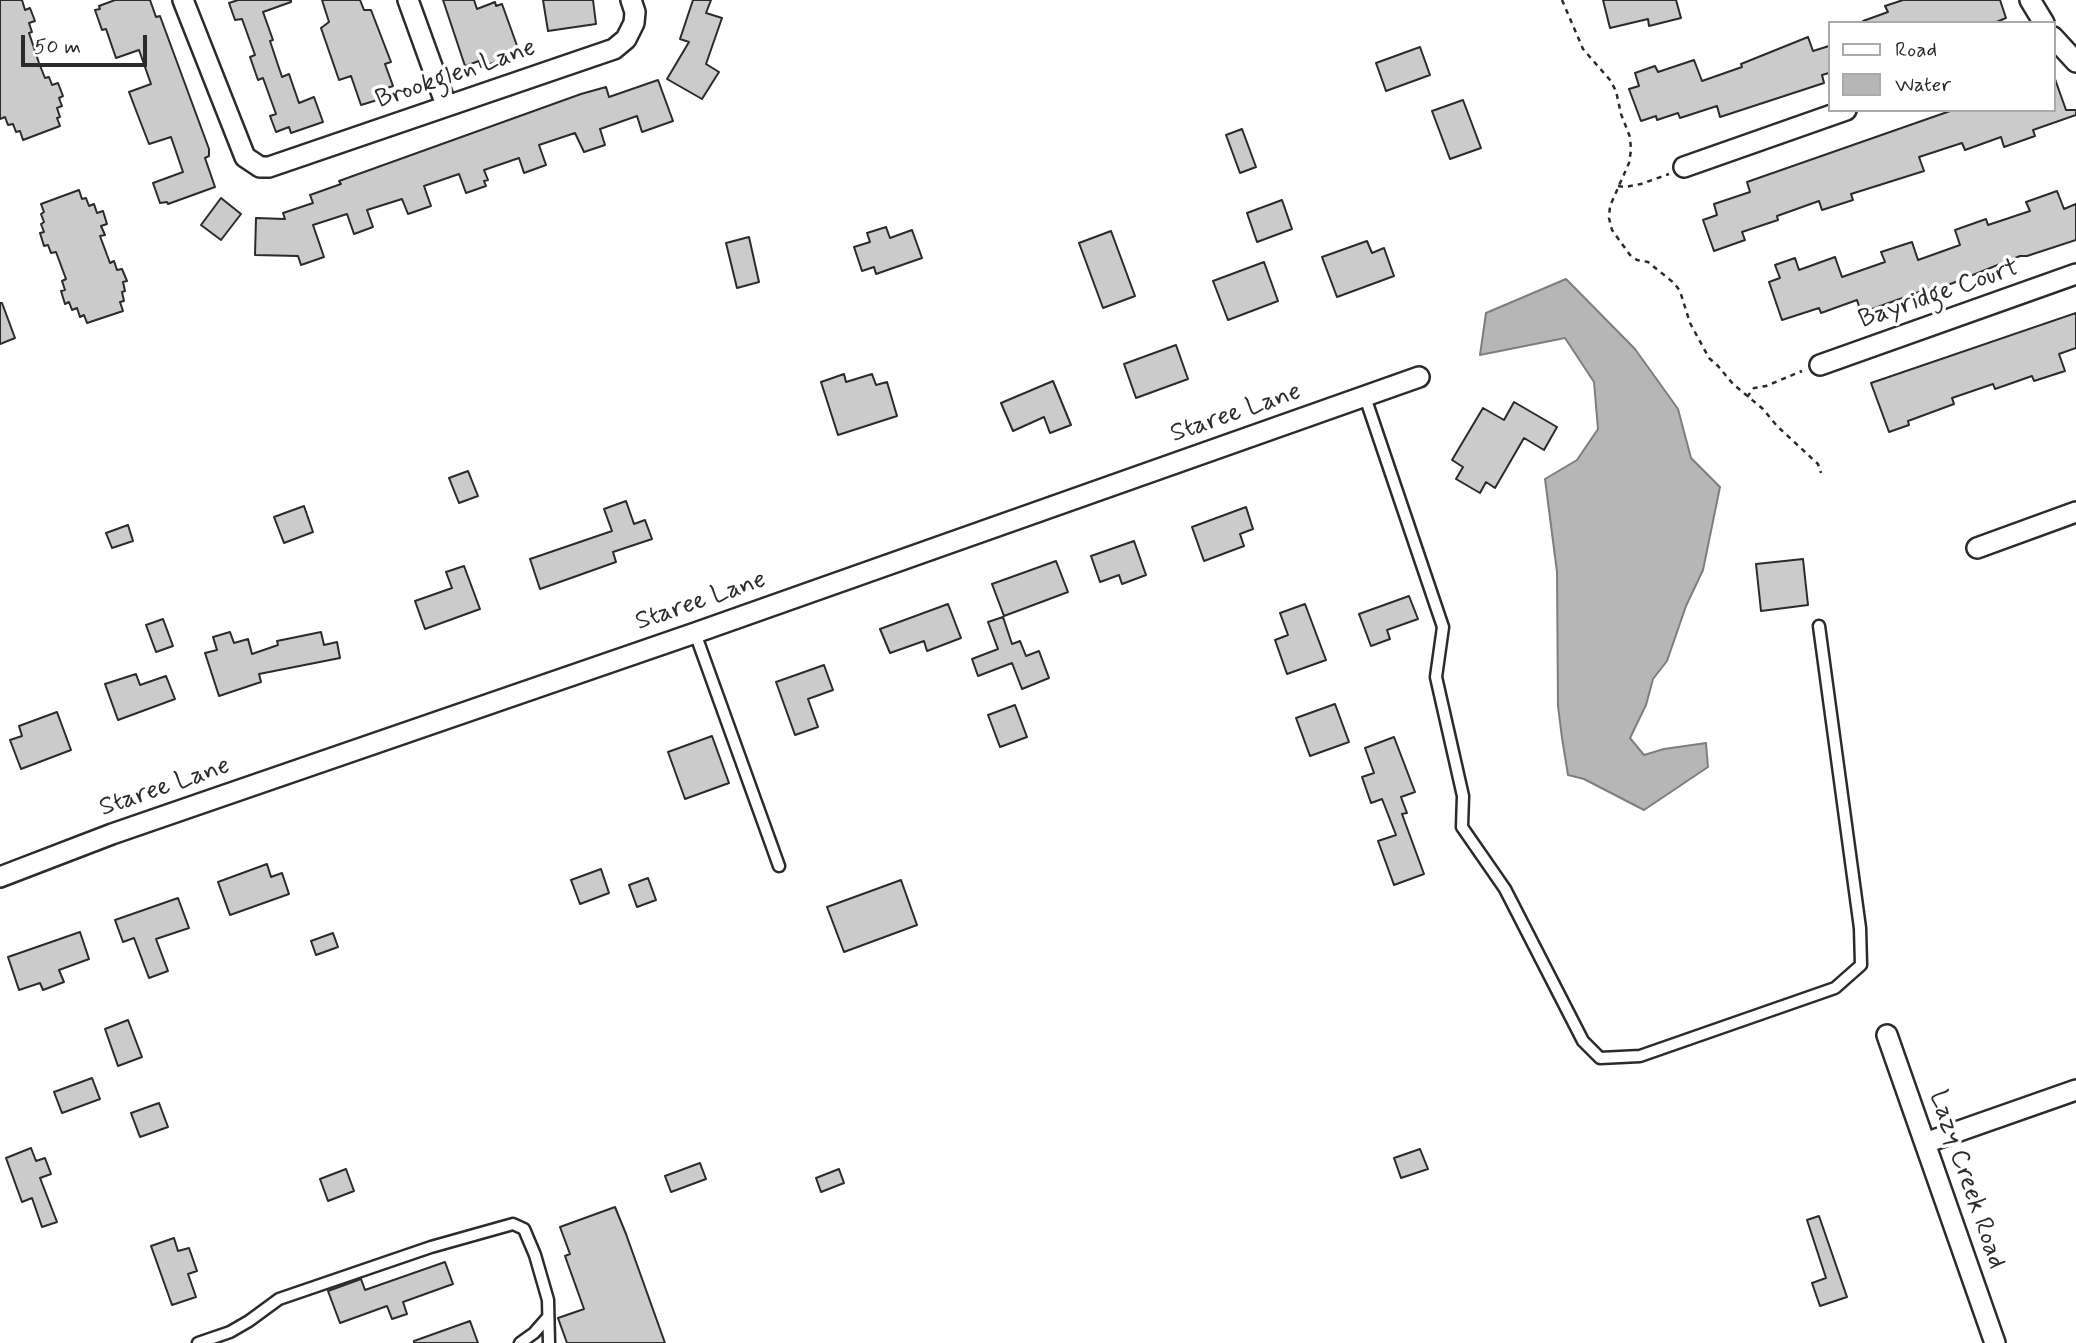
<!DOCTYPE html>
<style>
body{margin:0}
#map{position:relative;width:2076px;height:1343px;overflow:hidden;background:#fff;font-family:Mynerve,sans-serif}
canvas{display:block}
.legend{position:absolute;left:1828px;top:21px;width:228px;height:91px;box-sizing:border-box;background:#fff;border:2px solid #aaa;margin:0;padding:9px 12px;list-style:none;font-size:21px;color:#2b2b2b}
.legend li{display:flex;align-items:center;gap:14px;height:35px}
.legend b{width:35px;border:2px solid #aaa}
.scale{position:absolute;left:21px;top:35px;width:126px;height:32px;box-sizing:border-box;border:4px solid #2b2b2b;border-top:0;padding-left:9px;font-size:21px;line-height:24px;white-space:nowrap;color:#2b2b2b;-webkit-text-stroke:5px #fff;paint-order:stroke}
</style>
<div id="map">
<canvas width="2076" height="1343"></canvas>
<ul class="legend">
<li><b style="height:9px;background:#fff"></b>Road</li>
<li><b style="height:19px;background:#b6b6b6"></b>Water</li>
</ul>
<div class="scale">50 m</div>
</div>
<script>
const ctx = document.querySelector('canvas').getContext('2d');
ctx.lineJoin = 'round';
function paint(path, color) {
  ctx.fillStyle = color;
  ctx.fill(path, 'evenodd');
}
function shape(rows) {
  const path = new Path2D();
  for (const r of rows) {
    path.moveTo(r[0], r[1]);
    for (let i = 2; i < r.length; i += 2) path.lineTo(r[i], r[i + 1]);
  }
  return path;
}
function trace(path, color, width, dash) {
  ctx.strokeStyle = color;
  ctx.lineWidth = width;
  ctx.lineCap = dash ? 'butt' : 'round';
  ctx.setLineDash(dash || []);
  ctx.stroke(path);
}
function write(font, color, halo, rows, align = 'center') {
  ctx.font = font + ' Mynerve,sans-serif';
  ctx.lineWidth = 7;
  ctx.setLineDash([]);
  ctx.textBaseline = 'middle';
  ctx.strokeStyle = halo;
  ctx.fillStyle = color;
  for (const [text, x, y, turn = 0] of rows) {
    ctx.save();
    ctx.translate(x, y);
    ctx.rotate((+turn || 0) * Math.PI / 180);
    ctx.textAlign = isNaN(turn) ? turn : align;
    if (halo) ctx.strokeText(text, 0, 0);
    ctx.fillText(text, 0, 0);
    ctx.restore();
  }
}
const water = shape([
 [1566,279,1635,349,1678,409,1691,458,1720,487,1703,570,1686,606,1667,661,1653,679,1646,705,1630,738,1644,755,1664,749,1706,743,1708,767,1644,810,1584,779,1568,775,1562,738,1558,706,1557,572,1545,479,1577,460,1598,429,1594,382,1565,338,1480,355,1486,313,1566,279]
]);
const building = shape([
 [0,0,22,0,25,10,30,8,35,21,29,23,32,32,29,33,39,63,45,78,49,77,52,85,58,83,63,96,59,98,62,106,57,108,60,117,57,118,60,126,23,140,20,131,16,132,13,124,8,125,5,117,0,119,0,0],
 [115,0,150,0,156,17,160,16,209,149,209,156,205,158,215,187,168,204,167,202,160,203,153,183,183,172,171,137,149,144,137,113,129,92,151,84,139,50,116,58,106,29,102,30,95,10,100,9,99,6,115,0],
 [238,0,291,0,291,2,263,12,273,40,270,41,282,77,289,74,299,103,314,97,323,122,291,133,289,127,276,132,270,116,276,114,263,78,258,80,250,57,255,55,242,19,235,20,229,3,238,0],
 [322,0,360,0,364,10,371,10,391,62,385,64,393,86,381,90,384,98,361,105,351,76,339,80,321,28,329,22,322,0],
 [443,0,474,0,477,9,495,2,496,6,502,4,520,54,481,67,479,61,465,66,443,0],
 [543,0,593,0,596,24,548,31,543,0],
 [693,0,711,0,706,13,722,18,706,64,719,72,702,99,667,79,689,42,680,39,693,0],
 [1603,0,1676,0,1681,18,1649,26,1648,19,1610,28,1603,0],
 [1903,0,2000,0,2006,18,1994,23,1863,23,1863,21,1888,12,1885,6,1903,0],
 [1808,37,1813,51,1829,46,1829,73,1822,75,1824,83,1720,117,1717,106,1680,118,1678,113,1657,120,1656,116,1641,121,1629,89,1639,86,1635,73,1655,66,1658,72,1694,60,1702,81,1742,67,1741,64,1808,37],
 [1420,47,1430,75,1386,91,1376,63,1420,47],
 [2053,79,2055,79,2066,110,2076,110,2076,115,2033,130,2035,136,2004,147,2001,137,1965,150,1962,143,1919,157,1924,171,1851,194,1853,200,1822,210,1819,201,1777,216,1778,220,1742,232,1745,240,1714,251,1703,220,1717,215,1714,204,1750,192,1747,182,1953,110,2053,110,2053,79],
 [658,80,673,121,642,132,637,116,600,129,605,145,584,152,575,133,539,145,546,165,524,173,519,158,484,170,488,180,484,181,486,186,466,193,459,174,424,186,431,206,408,214,402,199,367,210,373,227,354,234,347,214,313,225,324,257,301,265,298,256,255,255,256,218,285,219,283,213,313,203,310,195,341,184,339,181,581,94,606,87,609,97,658,80],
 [1463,100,1481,148,1450,159,1432,111,1463,100],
 [1242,129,1256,167,1240,173,1226,135,1242,129],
 [79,190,82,199,86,198,89,206,94,204,97,213,103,211,107,224,101,226,105,235,100,236,110,263,114,261,117,270,122,269,127,281,123,282,125,291,122,292,124,301,120,302,123,311,87,323,84,315,80,317,77,308,72,310,69,302,65,304,61,291,65,290,62,281,66,279,56,252,51,253,48,245,44,246,40,233,44,232,41,224,44,222,41,214,44,212,41,204,79,190],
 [2057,191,2064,209,2076,204,2076,240,2027,256,2020,256,1953,283,1934,290,1933,287,1861,313,1857,300,1821,313,1819,308,1782,320,1769,282,1780,278,1775,265,1795,258,1799,270,1835,257,1842,277,1885,262,1881,252,1912,242,1918,260,1960,245,1955,230,1986,219,1988,225,2030,211,2026,202,2057,191],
 [221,198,241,214,221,240,201,225,221,198],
 [1282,200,1292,229,1257,242,1247,213,1282,200],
 [886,227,890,238,912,230,922,258,876,274,874,267,862,271,854,247,870,242,867,233,886,227],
 [1111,231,1135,296,1103,308,1079,243,1111,231],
 [749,237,759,282,737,288,726,243,749,237],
 [1367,241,1372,253,1384,248,1394,276,1337,297,1322,257,1367,241],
 [1264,262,1278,301,1228,320,1213,281,1264,262],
 [0,303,2,303,15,338,0,344,0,303],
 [2076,313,2076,348,2059,354,2065,371,2034,381,2032,376,1995,389,1993,384,1952,398,1954,404,1908,421,1909,425,1889,432,1871,383,2076,313],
 [1176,345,1188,379,1136,398,1124,364,1176,345],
 [844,374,846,382,872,374,876,385,887,382,897,416,838,435,821,382,844,374],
 [1053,381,1071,425,1050,433,1044,417,1013,431,1001,403,1053,381],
 [1514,402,1557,427,1544,450,1524,438,1495,488,1486,482,1480,493,1456,479,1463,467,1452,460,1483,408,1504,420,1514,402],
 [468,471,478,496,459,503,449,478,468,471],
 [626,501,634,524,645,520,652,539,613,552,616,562,540,589,530,559,612,531,604,509,626,501],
 [304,506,313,532,284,543,274,517,304,506],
 [1246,507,1253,529,1240,534,1244,546,1204,561,1192,527,1246,507],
 [128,525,133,541,112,548,106,533,128,525],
 [1134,541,1146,575,1122,584,1119,575,1100,582,1091,556,1134,541],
 [1803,559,1808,605,1761,611,1756,564,1803,559],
 [1056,561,1068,592,1004,616,992,584,1056,561],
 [464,566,480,609,425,629,415,601,452,588,446,572,464,566],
 [1409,596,1418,619,1387,630,1390,639,1371,646,1359,614,1409,596],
 [948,604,961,638,927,651,924,641,890,653,880,629,948,604],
 [1305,604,1326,660,1287,674,1275,640,1288,635,1280,613,1305,604],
 [1003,617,1012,644,1020,641,1026,656,1039,651,1049,678,1022,689,1012,663,978,676,972,659,998,649,988,622,1003,617],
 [163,619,173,646,156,652,146,625,163,619],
 [230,632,234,643,248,639,252,654,278,645,277,641,321,632,324,645,337,642,340,658,259,674,261,682,219,696,205,653,217,650,213,637,230,632],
 [824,665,833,690,808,699,818,727,795,735,776,682,824,665],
 [136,674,140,685,166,676,175,699,118,720,105,684,136,674],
 [1335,704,1349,742,1310,756,1296,718,1335,704],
 [1015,705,1027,737,1000,747,988,715,1015,705],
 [57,712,71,750,21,769,10,740,22,736,19,726,57,712],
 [712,736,729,783,685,799,668,752,712,736],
 [1394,737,1415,792,1401,797,1407,813,1402,814,1424,874,1394,885,1378,841,1396,835,1382,799,1371,803,1362,777,1374,773,1365,748,1394,737],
 [267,864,271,877,282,873,289,894,230,915,218,882,267,864],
 [601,869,609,893,580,904,571,880,601,869],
 [648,878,656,900,637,907,629,885,648,878],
 [901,880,917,925,844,952,827,907,901,880],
 [178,898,189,928,156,939,168,971,149,978,134,938,123,942,115,920,178,898],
 [80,932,89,959,59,970,64,982,43,990,40,983,19,990,8,957,80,932],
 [333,933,338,947,316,955,311,941,333,933],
 [128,1020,142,1057,118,1066,105,1029,128,1020],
 [92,1078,100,1099,62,1113,54,1092,92,1078],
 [159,1103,168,1127,140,1137,131,1113,159,1103],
 [31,1148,36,1161,45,1158,51,1174,40,1178,57,1222,42,1227,32,1198,22,1202,6,1158,31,1148],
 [1420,1149,1428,1169,1401,1178,1394,1158,1420,1149],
 [700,1163,706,1179,671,1192,665,1176,700,1163],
 [346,1169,354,1191,328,1201,320,1179,346,1169],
 [839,1169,844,1183,821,1192,816,1178,839,1169],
 [615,1207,626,1234,665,1343,567,1343,558,1318,584,1309,565,1256,570,1254,560,1227,615,1207],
 [1819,1216,1847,1297,1820,1306,1812,1283,1826,1278,1807,1220,1819,1216],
 [174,1238,178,1251,189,1248,197,1271,188,1274,196,1297,172,1305,151,1246,174,1238],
 [445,1262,453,1284,403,1302,407,1314,392,1319,387,1306,340,1323,328,1291,361,1279,365,1290,445,1262],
 [470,1321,478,1343,414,1343,414,1341,470,1321]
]);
const path = shape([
 [1562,0,1583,49,1610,80,1616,91,1621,114,1630,137,1631,150,1629,163,1610,206,1609,218,1612,230,1630,255,1637,260,1648,262,1674,283,1680,291,1690,323,1709,358,1718,366,1733,384,1763,409,1777,426,1818,464,1821,473],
 [1618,186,1625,187,1641,184,1669,174],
 [1747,397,1754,388,1766,386,1802,371]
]);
const lane = shape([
 [1365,397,1443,627,1436,677,1463,796,1462,827,1505,889,1583,1041,1600,1058,1640,1056,1835,988,1861,965,1860,928,1819,626],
 [695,633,779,866],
 [198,1343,230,1332,249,1321,279,1299,431,1247,513,1224,524,1229,535,1255,548,1300,549,1343],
 [520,1343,534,1333,548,1317]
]);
const street = shape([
 [183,0,245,157,260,167,269,167,614,49,626,39,634,23,635,12,631,0],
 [408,0,446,105],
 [2030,0,2044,23],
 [2053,37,2076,62],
 [1684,167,1846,110],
 [1820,365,2076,274],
 [1977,548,2076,512],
 [0,877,112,834,695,633,1419,377],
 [1887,1035,1995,1343],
 [1925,1143,2076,1090]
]);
const streetNames = [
 ["Brookglen Lane",456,75,-19],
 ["Bayridge Court",1939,295,-19],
 ["Staree Lane",1236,414,-19],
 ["Staree Lane",701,602,-19],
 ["Staree Lane",165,788,-19],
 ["Lazy Creek Road",1966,1180,71]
];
paint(water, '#b6b6b6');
trace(water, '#7e7e7e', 2);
paint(building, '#cbcbcb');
trace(building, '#2b2b2b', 2);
trace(lane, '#2b2b2b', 15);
trace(street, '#2b2b2b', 24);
trace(path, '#2b2b2b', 2.5, [5, 5]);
trace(lane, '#fff', 10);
trace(street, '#fff', 19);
write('26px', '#2b2b2b', '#fff', streetNames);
</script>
